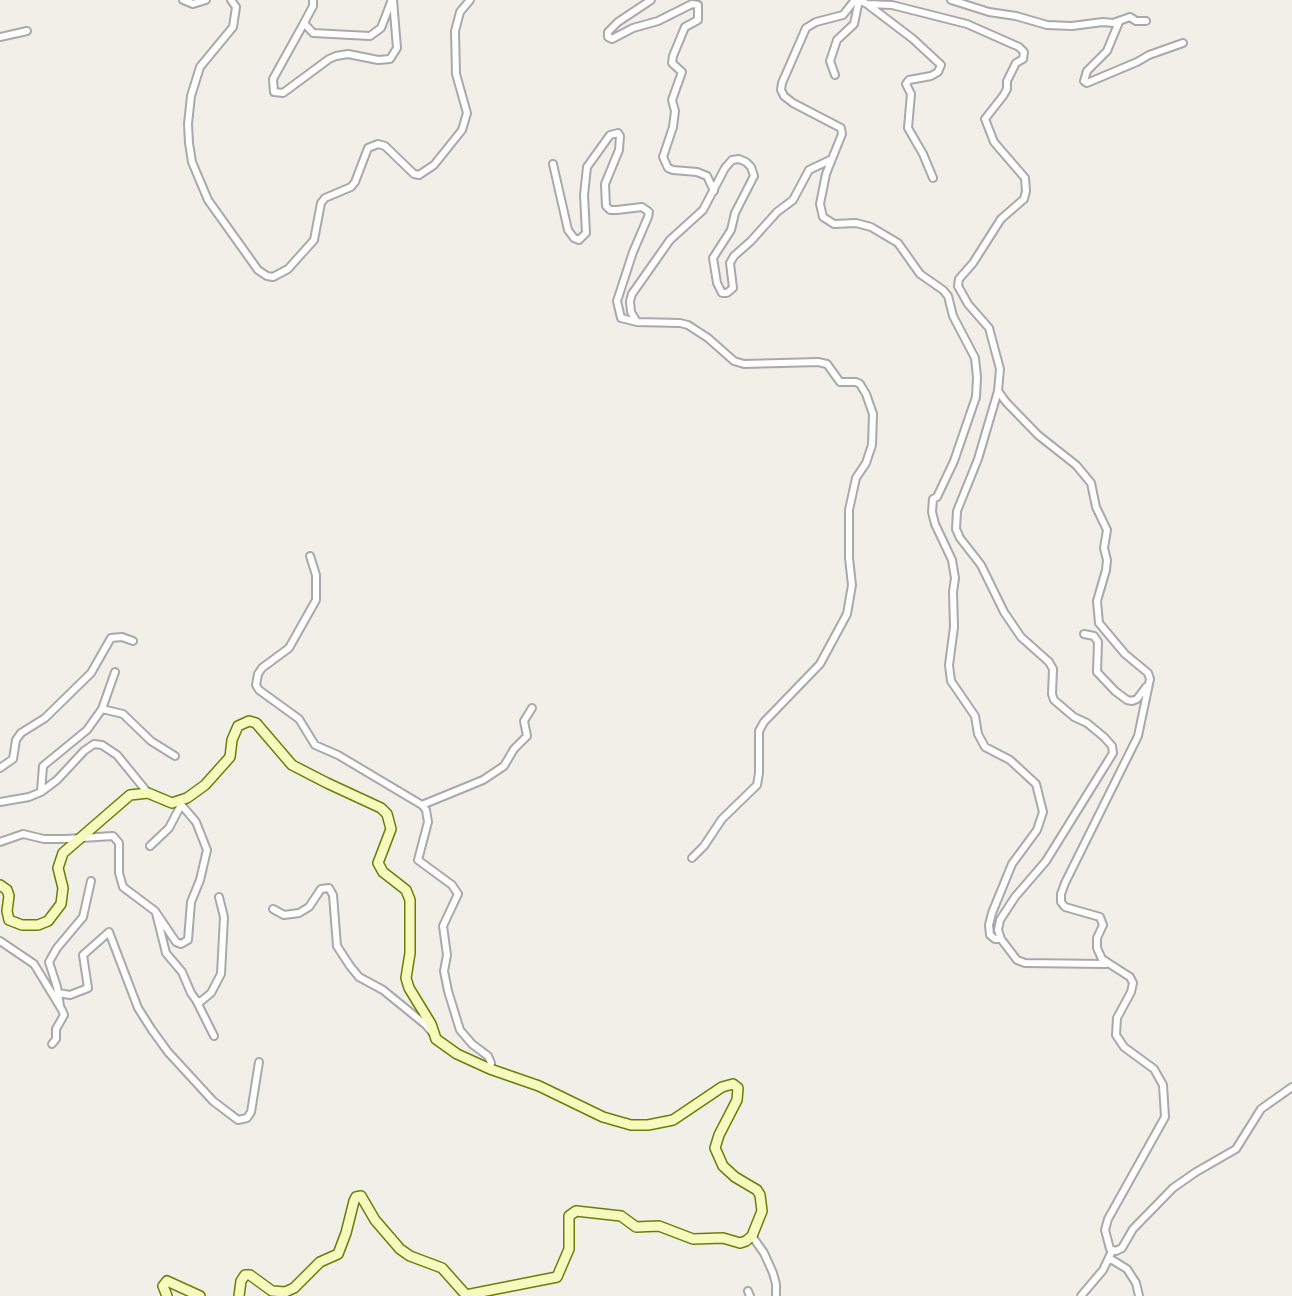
<!DOCTYPE html>
<style>
body{margin:0}
canvas{display:block;background:#f2efe9}
</style>
<canvas width="1292" height="1296"></canvas>
<script>
const ctx = document.querySelector('canvas').getContext('2d');
ctx.lineJoin = 'round';
function shape(rows) {
  const path = new Path2D();
  for (const r of rows) {
    path.moveTo(r[0], r[1]);
    for (let i = 2; i < r.length; i += 2) path.lineTo(r[i], r[i + 1]);
  }
  return path;
}
function trace(path, color, width, dash) {
  ctx.strokeStyle = color;
  ctx.lineWidth = width;
  ctx.lineCap = dash ? 'butt' : 'round';
  ctx.setLineDash(dash || []);
  ctx.stroke(path);
}
const street = shape([
 [183,0,193,4,206,0],
 [231,0,236,7,233,27,200,67,191,96,188,124,189,143,192,162,208,200,258,270,267,276,273,277,288,269,314,240,321,203,325,198,351,187,355,182,368,148,378,144,385,146,414,174,419,175,434,165,462,130,467,113,456,74,455,31,460,12,470,0],
 [313,0,313,6,304,23,313,33,370,36,381,28,391,2],
 [651,0,618,22,608,32,608,37,612,39,633,28,658,21,692,4,698,5,698,20,685,27,673,56,672,63,682,72,672,100,675,111,673,127,663,157,668,168,673,170,697,172,707,176,714,191],
 [855,0,843,15,816,22,806,28,782,83,781,90,784,96,793,103,841,128,842,134,826,174,820,204,823,217,834,224,856,223,871,227,898,243,920,274,943,290,948,296,953,316,975,358,977,377,976,397,954,461,937,497,933,499,932,512,935,524,952,560,955,578,953,592,954,627,949,665,951,681,975,716,978,734,985,747,1010,760,1036,784,1043,812,1037,830,1012,864,992,913,989,925,990,935,995,939,1001,939],
 [859,0,867,4,892,5,967,24,1019,47,1024,52,1023,59,1016,63,1007,81,1007,89,1003,96,985,119,994,142,1025,178,1026,191,1024,199,1001,219,973,263,959,279,958,286,968,304,989,328,1000,369,998,391,1006,402,1038,435,1076,465,1091,483,1096,507,1107,530,1104,548,1107,560,1106,570,1097,601,1099,623,1125,654,1148,673,1150,679,1138,736,1065,883,1061,894,1061,902,1065,907,1100,917,1103,925,1097,938,1097,948,1102,959,1130,977,1133,983,1131,992,1117,1018,1116,1035,1124,1047,1154,1069,1163,1085,1165,1117,1108,1219,1105,1230,1110,1249,1116,1251,1122,1248,1133,1229,1173,1188,1196,1172,1236,1149,1261,1109,1292,1087],
 [951,0,989,12,1016,16,1047,25,1072,26,1103,22,1113,23,1130,17,1136,21,1146,21],
 [867,4,913,39,941,65,938,72,931,76,909,80,906,84,911,94,908,128,923,154,933,178],
 [1119,22,1107,51,1087,71,1084,81,1087,83,1137,62,1149,55,1183,43],
 [304,23,273,79,274,92,283,93,329,59,336,56,348,54,378,60,390,59,397,48,393,0],
 [0,37,27,31],
 [835,75,830,61,837,40,854,24,859,0],
 [553,164,568,230,574,238,579,240,586,233,584,195,587,167,610,135,618,133,620,136,619,150,605,184,606,206,610,210,617,210,642,207,649,212,648,217,633,252,617,301,621,318,637,322,680,323,688,325,708,338,734,361,744,364,818,362,827,364,840,382,856,382,860,384,866,394,873,414,872,445,866,463,856,478,849,510,849,558,852,585,847,614,820,664,764,722,759,731,759,773,757,785,722,819,704,846,692,858],
 [637,322,631,312,630,301,632,294,670,240,703,210,725,168,732,160,739,159,746,162,751,167,754,176,735,213,731,230,713,258,717,283,722,293,727,293,733,288,730,263,734,256,751,241,777,212,793,200,809,170,830,160],
 [998,391,978,459,957,511,956,529,960,538,981,565,1004,612,1021,637,1049,662,1053,669,1052,694,1054,700,1074,717,1087,723,1104,737,1112,746,1113,753,1046,861,1015,897,1000,920,998,930,1001,939,1017,960,1025,963,1106,964],
 [310,556,316,575,316,600,289,648,262,668,258,674,256,685,259,690,299,719,315,745,338,755,422,805,426,810,428,822,418,860,452,885,458,894,443,926,447,955,444,971,448,991,460,1030,472,1044,488,1056,491,1063,490,1069],
 [1084,634,1094,636,1098,642,1097,672,1115,691,1127,700,1132,701,1137,699,1146,687],
 [102,709,123,714,151,741,175,756],
 [0,768,13,759,16,740,21,733,45,718,91,673,111,638,122,637,133,641],
 [41,792,43,766,87,730,102,709,115,672],
 [0,802,29,797,41,792,57,780,84,751,94,744,102,745,117,755,148,793],
 [422,805,483,780,504,766,514,749,527,736,524,721,532,708],
 [0,842,23,834,44,839,66,839,113,836,119,843,119,873,123,887,155,911,176,942,181,944,188,940,191,902,200,880,207,850,196,822,179,802],
 [150,846,169,828,181,805],
 [273,909,284,915,299,913,309,907,321,889,329,888,333,895,337,946,350,966,359,977,383,990,426,1025,431,1031],
 [156,913,166,953,182,972,191,993,196,1000,200,1002,211,993,221,974,224,917,219,897],
 [0,941,34,964,62,1010,64,1015,56,1029,56,1039,52,1044],
 [58,993,70,995,88,988,83,955,109,932,138,1008,152,1030,168,1052,213,1101,238,1120,247,1118,251,1112,259,1062],
 [196,1000,214,1036],
 [60,1006,57,987,49,962,57,948,83,917,91,881],
 [752,1236,764,1253,773,1273,776,1284,776,1296],
 [1109,1258,1127,1269,1136,1283,1139,1296],
 [748,1291,750,1296],
 [1081,1296,1103,1270,1112,1251]
]);
const secondary = shape([
 [0,885,7,890,9,896,7,911,9,920,22,925,38,925,48,921,61,904,63,888,58,868,63,853,130,795,148,793,172,803,187,798,205,785,230,757,232,740,238,726,249,721,256,723,292,765,327,783,381,808,387,814,391,829,378,863,383,872,406,890,410,900,410,953,406,978,409,988,431,1024,436,1039,457,1054,490,1069,539,1086,603,1117,631,1125,648,1125,673,1120,722,1087,733,1084,738,1088,737,1100,719,1135,715,1148,723,1166,735,1177,757,1190,760,1195,762,1211,752,1236,746,1241,740,1243,723,1238,693,1239,659,1226,636,1227,621,1216,576,1211,569,1216,569,1249,557,1277,466,1295,442,1268,410,1256,400,1249,375,1220,361,1196,356,1197,354,1201,346,1233,338,1254,320,1262,294,1288,285,1292,272,1291,250,1275,245,1275,241,1281,239,1296],
 [167,1296,163,1286,167,1281,200,1296]
]);
trace(street, '#a9a9a9', 10);
trace(secondary, '#707d05', 12);
trace(street, '#fff', 6);
trace(secondary, '#f7fabf', 9);
</script>
